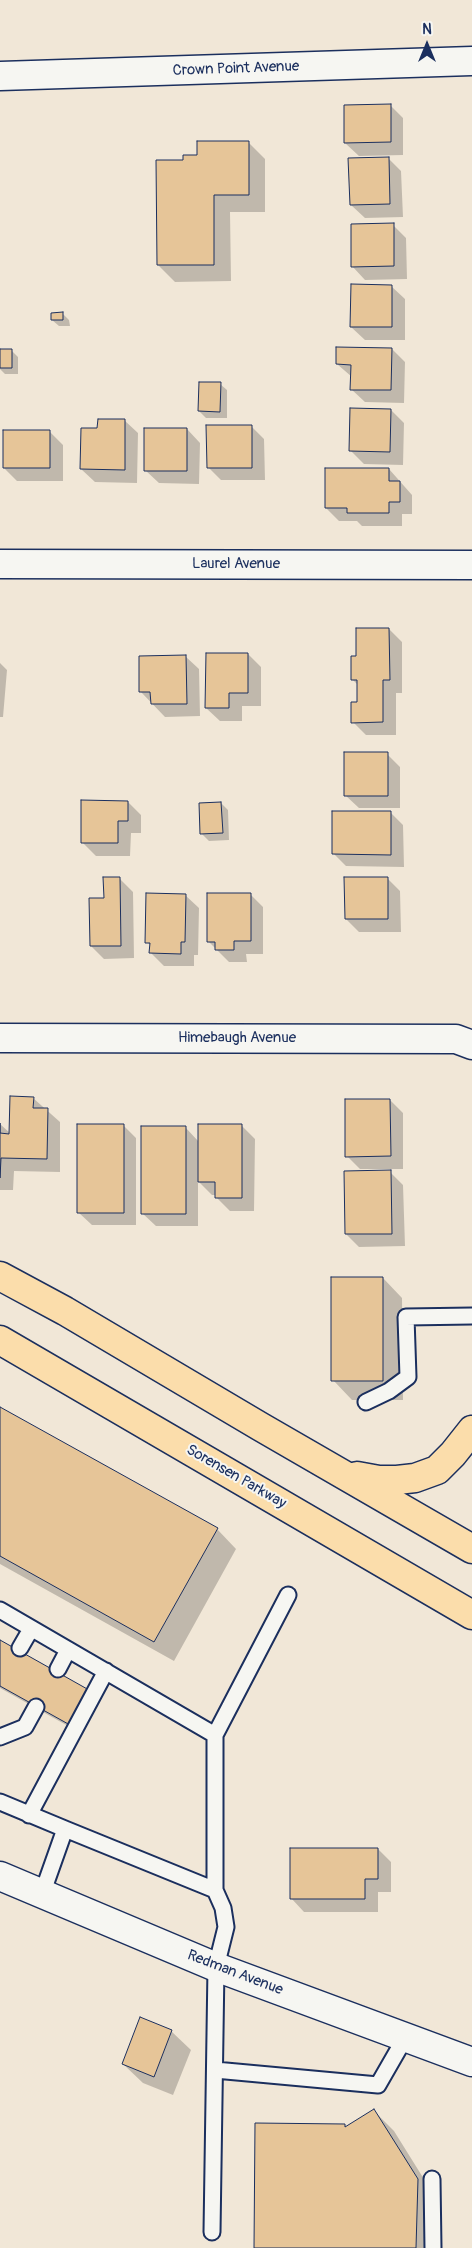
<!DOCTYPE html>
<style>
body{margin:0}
#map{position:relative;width:472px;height:2248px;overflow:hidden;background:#f1e7d7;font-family:Pangolin,sans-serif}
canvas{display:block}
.north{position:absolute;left:402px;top:20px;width:50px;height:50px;-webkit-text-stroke:4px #f6f6f2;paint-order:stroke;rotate:0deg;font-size:14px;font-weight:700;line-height:20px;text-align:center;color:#1b2f5e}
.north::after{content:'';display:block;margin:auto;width:18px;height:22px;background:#1b2f5e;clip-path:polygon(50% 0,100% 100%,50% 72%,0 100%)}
</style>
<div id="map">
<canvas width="472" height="2248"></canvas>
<div class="north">N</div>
</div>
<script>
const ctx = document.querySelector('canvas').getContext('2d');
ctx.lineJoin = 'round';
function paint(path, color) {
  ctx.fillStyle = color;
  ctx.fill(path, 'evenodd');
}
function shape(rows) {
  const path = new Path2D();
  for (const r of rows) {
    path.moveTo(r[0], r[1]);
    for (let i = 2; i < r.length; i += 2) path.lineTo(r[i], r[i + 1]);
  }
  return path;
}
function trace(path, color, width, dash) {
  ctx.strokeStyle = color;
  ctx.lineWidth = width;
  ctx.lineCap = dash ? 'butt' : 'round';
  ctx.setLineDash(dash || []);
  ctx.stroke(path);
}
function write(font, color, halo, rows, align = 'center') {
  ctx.font = font + ' Pangolin,sans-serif';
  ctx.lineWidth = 4;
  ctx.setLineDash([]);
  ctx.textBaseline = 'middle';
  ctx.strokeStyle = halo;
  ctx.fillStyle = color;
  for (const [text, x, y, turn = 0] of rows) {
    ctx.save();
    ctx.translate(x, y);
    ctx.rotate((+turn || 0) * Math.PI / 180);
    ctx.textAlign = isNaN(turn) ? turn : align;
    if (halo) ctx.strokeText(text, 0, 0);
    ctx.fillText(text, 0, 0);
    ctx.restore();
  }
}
const shadow = shape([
 [390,105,403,118,403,155,359,156,345,143],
 [248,142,265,159,265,212,230,212,231,281,175,282,158,265,184,161],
 [388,158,401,171,403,217,365,218,351,205],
 [393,225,406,238,407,279,365,280,352,266],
 [391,286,405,299,405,340,365,340,351,327],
 [62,313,69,320,70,326,59,326,52,320],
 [392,349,405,362,404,403,365,402,351,389,352,377,337,364],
 [0,350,11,350,18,357,18,374,5,374,0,369],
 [220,384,227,390,227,418,206,418,199,411],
 [391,410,404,423,403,465,364,464,351,451],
 [124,420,138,433,137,483,95,482,81,469,98,429],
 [251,426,264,439,265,480,221,480,208,467],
 [187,429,200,443,199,484,159,483,145,470],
 [50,432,63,445,63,481,17,481,4,468],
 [389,469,412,495,412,514,402,514,402,526,362,526,357,521,339,521,326,508],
 [389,629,402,642,402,693,396,693,396,735,366,735,353,722,358,704,358,685,352,679,357,657],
 [248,654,261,667,261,706,242,706,242,721,220,721,206,708],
 [185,656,199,669,200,716,165,717,141,692],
 [0,663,7,670,3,717,0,717],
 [387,754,400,767,400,808,359,808,345,795],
 [128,802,141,815,141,833,131,833,130,856,96,856,83,843],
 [221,803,228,810,229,840,209,841,202,834],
 [390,812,403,825,404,867,346,866,333,853],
 [387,878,400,891,401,932,359,932,346,919],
 [120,879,133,892,134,958,104,959,91,946],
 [250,894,263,907,263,954,246,954,247,962,229,962,209,942],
 [185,895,199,908,198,955,194,955,194,966,164,966,151,953,151,946,147,942],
 [33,1098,60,1122,60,1172,14,1171,13,1190,0,1190,0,1124,11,1134],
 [390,1100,403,1113,403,1169,360,1169,347,1156],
 [123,1125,136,1138,136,1225,92,1225,78,1212],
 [242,1126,255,1139,254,1211,230,1211,217,1198,217,1195,212,1195,198,1181,198,1226,156,1226,142,1213,185,1127,199,1142],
 [390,1172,403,1185,405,1246,359,1247,346,1234],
 [383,1278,402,1298,403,1400,352,1400,333,1380],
 [0,1408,217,1529,236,1549,174,1661,0,1564],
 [0,1642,77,1731,0,1688],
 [378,1849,391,1862,391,1892,378,1892,378,1912,304,1912,291,1898],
 [171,2031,191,2050,173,2095,143,2083,123,2064],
 [374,2111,394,2131,437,2200,436,2248,255,2248,345,2125,347,2128]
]);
const building = shape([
 [391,104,391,142,344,143,344,105,391,104],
 [197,141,249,141,249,195,214,195,214,265,157,265,156,160,183,160,183,155,197,155,197,141],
 [389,157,390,204,350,205,348,158,389,157],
 [394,223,394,266,351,267,351,224,394,223],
 [351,284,392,285,392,327,350,327,351,284],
 [63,312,63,320,51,320,51,313,63,312],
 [336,347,392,348,391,390,350,390,351,365,336,364,336,347],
 [0,349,12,349,12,368,0,368,0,349],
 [199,382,221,382,220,412,198,411,199,382],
 [350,408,391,409,390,452,349,451,350,408],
 [98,419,125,419,125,470,80,469,81,428,97,428,98,419],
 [206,425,252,425,252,468,207,468,206,425],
 [144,428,187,428,187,471,144,471,144,428],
 [3,430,50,430,50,468,3,468,3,430],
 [325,468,389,468,389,481,400,481,400,502,389,502,389,513,347,513,347,508,325,508,325,468],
 [356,628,389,628,390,680,383,680,383,722,351,723,351,702,357,702,357,680,351,680,351,656,356,656,356,628],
 [206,653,248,653,248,693,229,693,229,708,205,708,206,653],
 [186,655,187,704,151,704,150,692,139,692,139,656,186,655],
 [344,752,388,752,388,796,344,796,344,752],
 [81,800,128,801,128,821,118,821,118,843,81,843,81,800],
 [221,802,223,833,200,834,199,803,221,802],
 [332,811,391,811,391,855,332,854,332,811],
 [103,877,120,877,121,946,90,946,89,898,104,898,103,877],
 [344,877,388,877,388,919,345,919,344,877],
 [146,893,186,894,185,942,181,942,181,954,149,953,150,943,145,943,146,893],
 [207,893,251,893,251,941,234,941,234,950,215,950,215,942,207,942,207,893],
 [10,1096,34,1097,33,1108,48,1108,47,1159,1,1158,0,1178,0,1123,0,1133,9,1134,10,1096],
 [345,1099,390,1099,391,1156,345,1157,345,1099],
 [77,1124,124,1124,124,1213,77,1213,77,1124],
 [198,1124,242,1124,242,1198,215,1198,215,1182,198,1182,198,1124],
 [141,1126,186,1126,186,1214,141,1214,141,1126],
 [391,1170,392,1234,345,1234,344,1171,391,1170],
 [331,1277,383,1277,383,1381,331,1381,331,1277],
 [0,1407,218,1528,154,1642,0,1556,0,1407],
 [0,1640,89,1690,70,1725,0,1686,0,1640],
 [290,1848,378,1848,378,1879,365,1879,365,1899,290,1899,290,1848],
 [140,2017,172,2030,154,2077,122,2064,140,2017],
 [374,2109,418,2179,416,2248,254,2248,255,2123,345,2124,345,2127,374,2109]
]);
const lane = shape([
 [366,1402,389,1391,408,1377,406,1317,472,1316],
 [0,1610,215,1735],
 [20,1648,31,1629],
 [58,1669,68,1650],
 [0,1737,25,1727,36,1707],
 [0,1802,65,1829,42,1894],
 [29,1815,106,1671],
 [65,1829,215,1890,223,1908,226,1927,216,1967,212,2232],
 [215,1890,215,1735,288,1595],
 [215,2070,378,2085,405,2038],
 [432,2179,433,2248]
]);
const street = shape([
 [0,76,472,61],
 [0,564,472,565],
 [0,1038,456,1039,472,1045]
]);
const secondary = shape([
 [0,1876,216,1967,472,2062]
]);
const primary = shape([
 [0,1276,65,1311,261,1427,472,1549],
 [0,1340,472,1615],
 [357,1476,379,1480,397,1480,415,1478,437,1470,453,1454,472,1430]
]);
const streetNames = [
 ["Crown Point Avenue",236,69,-2],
 ["Laurel Avenue",236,564],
 ["Himebaugh Avenue",237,1038],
 ["Sorensen Parkway",236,1477,30],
 ["Redman Avenue",235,1973,21]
];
paint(shadow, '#0003');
paint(building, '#e6c598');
trace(building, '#1b2f5e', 1);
trace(lane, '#1b2f5e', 19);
trace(street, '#1b2f5e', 31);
trace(secondary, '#1b2f5e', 31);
trace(primary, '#1b2f5e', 31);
trace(lane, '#f6f6f2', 15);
trace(street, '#f6f6f2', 28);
trace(secondary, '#f6f6f2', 28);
trace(primary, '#fbddab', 28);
write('15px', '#1b2f5e', '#f6f6f2', streetNames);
</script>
